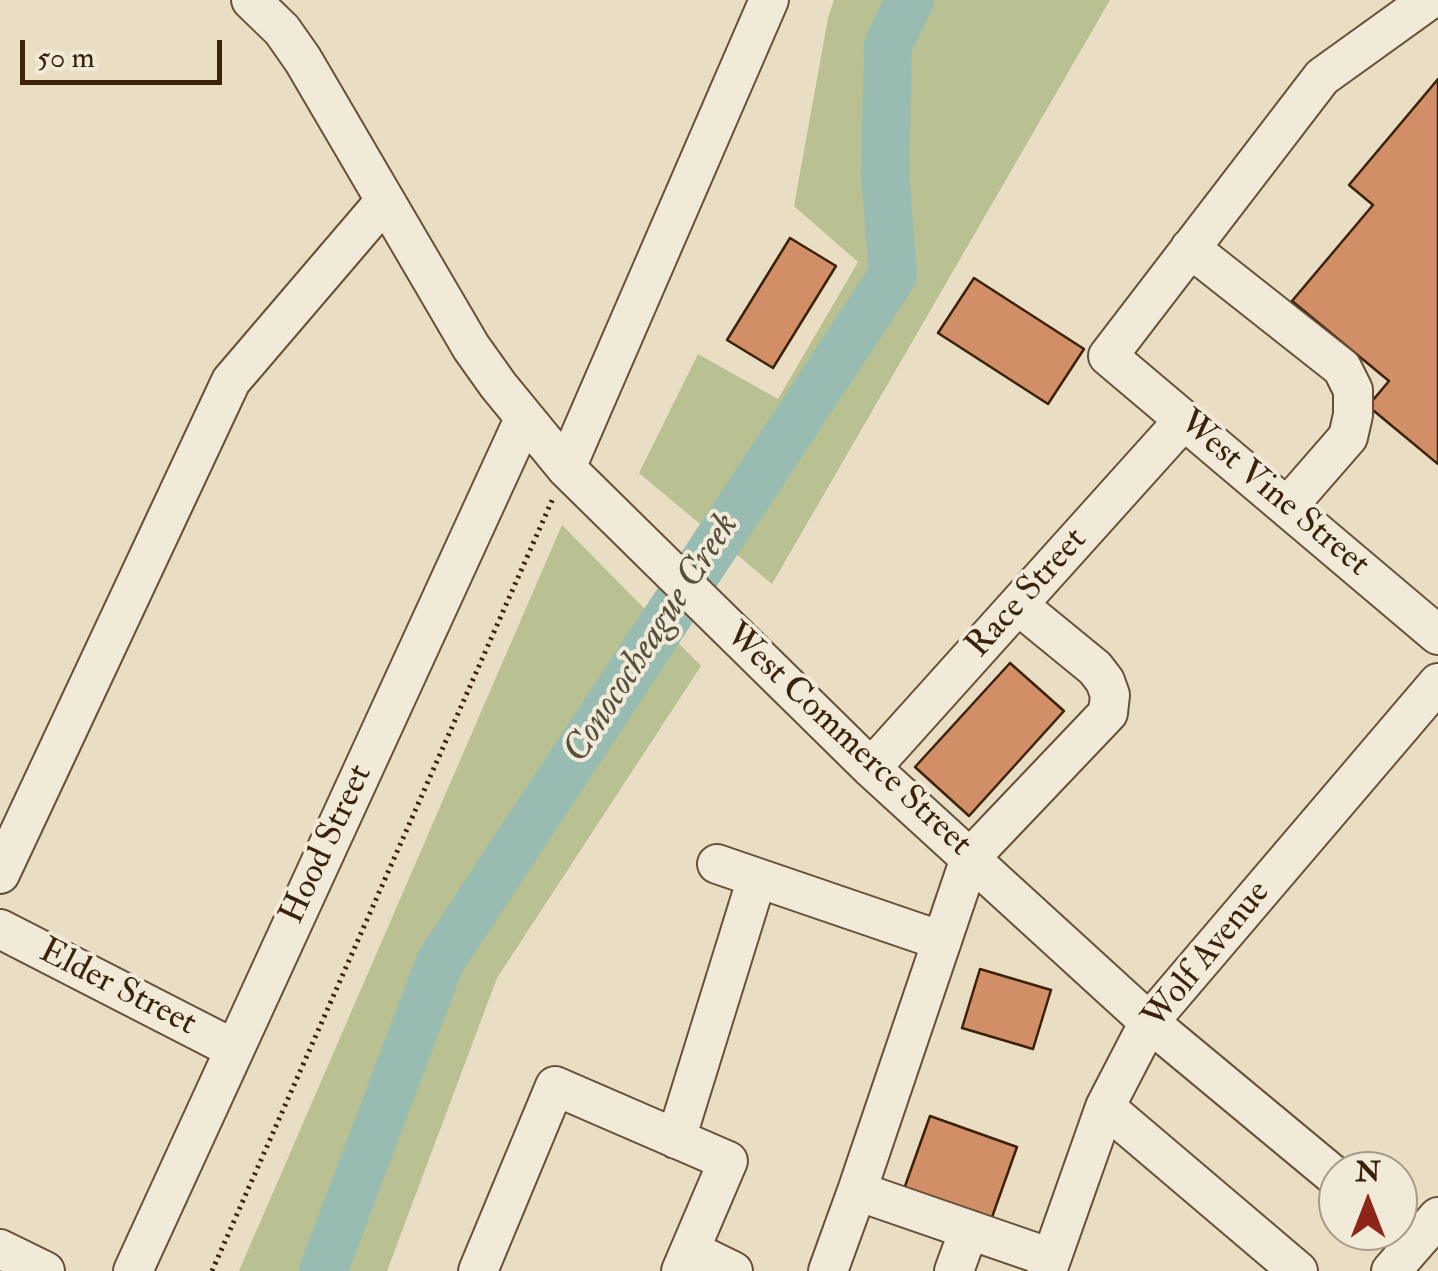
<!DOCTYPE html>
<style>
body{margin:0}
#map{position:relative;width:1438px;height:1271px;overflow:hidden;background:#e9dec4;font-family:"IM FELL Double Pica",serif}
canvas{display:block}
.north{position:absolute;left:1318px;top:1151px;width:100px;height:100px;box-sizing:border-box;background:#f1ead9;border:2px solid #a89a86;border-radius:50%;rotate:0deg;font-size:28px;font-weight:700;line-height:40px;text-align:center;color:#3b220a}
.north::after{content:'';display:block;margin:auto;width:35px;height:45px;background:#8f2418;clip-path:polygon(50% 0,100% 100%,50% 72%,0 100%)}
.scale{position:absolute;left:20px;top:40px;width:202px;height:45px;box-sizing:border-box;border:5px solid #3b220a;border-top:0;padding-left:12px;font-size:30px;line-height:35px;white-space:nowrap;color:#3b220a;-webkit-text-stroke:8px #f1ead9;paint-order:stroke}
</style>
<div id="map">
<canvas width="1438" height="1271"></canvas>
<div class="north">N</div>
<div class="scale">50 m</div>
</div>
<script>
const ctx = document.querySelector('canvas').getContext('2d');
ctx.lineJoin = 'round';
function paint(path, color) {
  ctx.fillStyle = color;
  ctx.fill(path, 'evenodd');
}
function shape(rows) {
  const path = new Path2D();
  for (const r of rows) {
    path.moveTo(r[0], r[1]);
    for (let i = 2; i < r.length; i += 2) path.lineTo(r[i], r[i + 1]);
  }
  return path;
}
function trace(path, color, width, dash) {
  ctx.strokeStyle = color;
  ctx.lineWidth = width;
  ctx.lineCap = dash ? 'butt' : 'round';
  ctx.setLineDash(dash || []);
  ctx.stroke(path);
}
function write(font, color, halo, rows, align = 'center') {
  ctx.font = font + ' "IM FELL Double Pica",serif';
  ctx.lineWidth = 8;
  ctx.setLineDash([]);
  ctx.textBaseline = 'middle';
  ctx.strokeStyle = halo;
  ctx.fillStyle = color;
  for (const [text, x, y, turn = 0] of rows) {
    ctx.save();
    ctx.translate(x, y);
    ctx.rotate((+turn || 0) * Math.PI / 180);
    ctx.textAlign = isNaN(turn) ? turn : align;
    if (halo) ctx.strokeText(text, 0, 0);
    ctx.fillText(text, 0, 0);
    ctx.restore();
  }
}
const green = shape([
 [834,0,1110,0,772,584,639,473,698,354,778,399,858,262,794,206,828,18],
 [562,525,701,666,497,978,387,1271,239,1271]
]);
const river = shape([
 [323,1271,440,962,893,275,885,173,888,45,910,0]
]);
const building = shape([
 [1438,79,1438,464,1368,406,1389,381,1292,301,1373,205,1349,185,1438,79],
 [790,238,836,266,773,368,727,340,790,238],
 [974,278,1084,349,1048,404,938,333,974,278],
 [1010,663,1064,711,969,816,915,767,1010,663],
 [980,969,1051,990,1033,1049,962,1028,980,969],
 [930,1116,1017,1147,991,1220,904,1189,930,1116]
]);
const path = shape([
 [212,1271,554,496]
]);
const minor = shape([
 [251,0,282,30,303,60,471,347,498,385,566,468,871,768,1149,1022,1338,1179],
 [1429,0,1322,77,1108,356,1438,635],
 [1190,248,1342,368,1353,390,1353,415,1348,437,1287,507],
 [566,468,769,0],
 [1018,605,1095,668,1105,681,1110,695,1108,713,970,858,857,1191,1051,1258],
 [871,768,1184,420],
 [717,864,942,941],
 [0,874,231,381,384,202],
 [0,929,234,1049],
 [1105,1107,1298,1271],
 [676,1139,757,878],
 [0,1249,45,1271],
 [690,1250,733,1271],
 [133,1271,524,419],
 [478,1271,555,1086,728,1161,681,1271],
 [828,1271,857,1191],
 [954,1271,969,1230],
 [1047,1271,1105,1107,1149,1022,1438,683],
 [1391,1271,1438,1217]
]);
const streetNames = [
 ["West Vine Street",1273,495,40],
 ["Race Street",1028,594,-48],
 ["West Commerce Street",847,741,43],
 ["Hood Street",328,845,-65],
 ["Wolf Avenue",1208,956,-51],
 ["Elder Street",117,989,27]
];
const waterNames = [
 ["Conococheague Creek",653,639,-57]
];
paint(green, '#b9c092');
trace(river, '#98bcb1', 48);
paint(building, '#d18e67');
trace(building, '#3b220a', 2.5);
trace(minor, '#665138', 42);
trace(path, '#3b220a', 5, [2.5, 5]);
trace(minor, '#f1ead9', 38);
write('35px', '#3b220a', '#f1ead9', streetNames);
write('italic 38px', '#57503c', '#f1ead9', waterNames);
</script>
